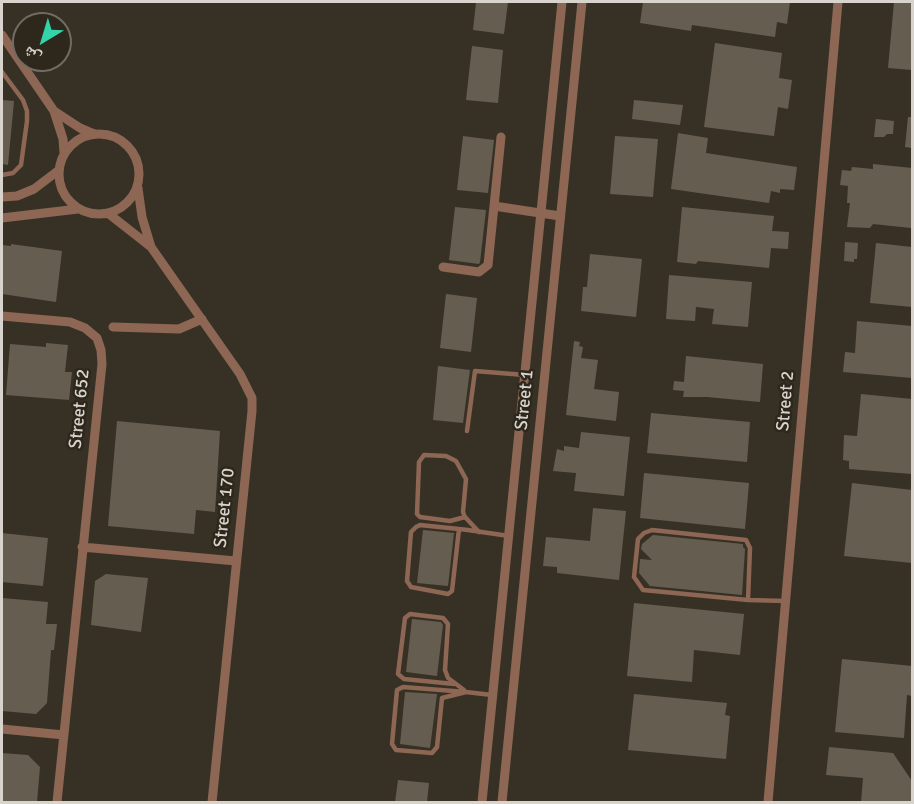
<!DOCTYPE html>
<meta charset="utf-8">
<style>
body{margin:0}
#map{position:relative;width:914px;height:804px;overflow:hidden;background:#373125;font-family:Signika,"Noto Naskh Arabic",sans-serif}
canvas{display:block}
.frame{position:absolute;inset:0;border:3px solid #d8d4cd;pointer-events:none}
.north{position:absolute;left:12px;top:12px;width:60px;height:60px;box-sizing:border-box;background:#2d271c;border:2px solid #716c63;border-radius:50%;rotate:218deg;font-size:16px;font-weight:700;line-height:24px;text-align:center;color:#d8d4cd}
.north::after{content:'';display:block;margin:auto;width:21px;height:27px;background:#32d4a8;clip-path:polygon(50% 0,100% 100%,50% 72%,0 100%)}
</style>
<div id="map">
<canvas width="914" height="804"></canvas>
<div class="frame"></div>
<div class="north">ش</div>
</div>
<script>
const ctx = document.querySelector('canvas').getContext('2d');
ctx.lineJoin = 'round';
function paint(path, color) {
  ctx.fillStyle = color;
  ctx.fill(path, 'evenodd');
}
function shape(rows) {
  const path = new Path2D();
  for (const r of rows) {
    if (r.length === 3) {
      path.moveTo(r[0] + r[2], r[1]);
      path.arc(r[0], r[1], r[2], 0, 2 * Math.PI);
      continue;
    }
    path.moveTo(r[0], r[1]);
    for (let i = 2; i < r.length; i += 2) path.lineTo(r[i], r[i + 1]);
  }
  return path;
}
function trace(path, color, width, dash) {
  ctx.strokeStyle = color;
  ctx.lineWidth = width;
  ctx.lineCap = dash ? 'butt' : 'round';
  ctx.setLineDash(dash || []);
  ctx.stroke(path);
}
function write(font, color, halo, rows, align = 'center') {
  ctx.font = font + ' Signika,sans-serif';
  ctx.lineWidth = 5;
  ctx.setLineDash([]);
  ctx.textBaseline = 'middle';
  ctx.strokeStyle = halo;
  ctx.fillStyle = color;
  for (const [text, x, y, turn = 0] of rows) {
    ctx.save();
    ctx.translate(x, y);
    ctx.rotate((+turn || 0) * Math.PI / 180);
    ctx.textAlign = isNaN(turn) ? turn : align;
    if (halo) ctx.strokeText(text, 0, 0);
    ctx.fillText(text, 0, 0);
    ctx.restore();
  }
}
const building = shape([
 [476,2,508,2,504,34,473,30],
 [643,2,790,2,787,24,777,22,775,37,692,25,691,31,640,23],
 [894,2,912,2,912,70,888,68],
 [715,43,782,53,779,78,792,80,788,109,778,107,774,136,704,127],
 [472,46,503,50,498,103,466,100],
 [2,100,14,101,8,165,2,164],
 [634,100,683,105,680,125,632,119],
 [908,117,912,117,912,148,905,147],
 [876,119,894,121,893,134,887,134,884,137,874,137],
 [678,133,708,138,706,153,797,167,794,190,780,189,780,193,771,191,769,203,671,189],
 [463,136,494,140,488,193,457,190],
 [615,136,658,139,653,197,610,194],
 [873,164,912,168,911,228,873,224,870,228,847,227,850,203,847,203,848,186,840,185,842,170,851,171,852,167,873,169],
 [455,207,486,210,480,262,479,264,449,260],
 [682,207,774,216,772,231,789,232,788,249,771,248,769,268,698,261,696,264,677,262],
 [845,242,858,243,857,259,854,259,854,262,844,261],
 [876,243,912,247,912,307,870,303],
 [11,244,62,251,56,302,2,294,2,245,11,246],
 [590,254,642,259,636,317,581,311,583,287,587,287],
 [669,275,752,282,748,327,712,324,714,309,696,307,695,321,666,319],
 [446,294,477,298,471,352,440,348],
 [857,321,912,326,912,378,843,372,845,352,855,353],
 [574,341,580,342,579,346,583,347,581,358,598,360,594,389,619,392,616,421,566,415],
 [46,343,68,345,65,372,72,372,69,400,6,395,10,344,46,347],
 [686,356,763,364,760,402,707,397,683,397,684,391,673,390,674,381,684,382],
 [438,366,470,370,463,423,433,420],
 [861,394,912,399,912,474,849,469,849,461,843,460,844,435,857,436],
 [651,413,750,422,747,462,647,453],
 [117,421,220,431,215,512,196,510,194,534,108,526],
 [581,432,630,437,624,496,574,491,576,473,553,471,557,449,564,451,564,446,579,448],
 [644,473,749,483,745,529,640,518],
 [852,483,912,490,912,563,844,556],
 [593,508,626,511,619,580,557,573,557,567,543,566,546,537,590,541],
 [423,530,454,533,448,586,417,583],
 [2,533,48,538,43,586,2,582],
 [653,535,743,544,743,547,745,549,742,595,650,586,639,573,640,559,652,560,641,549,642,544],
 [106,574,148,578,141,632,91,625,95,581],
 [2,598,48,602,46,624,57,624,54,650,51,650,47,703,36,714,2,711],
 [634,603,744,614,740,655,694,650,692,682,627,676],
 [412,619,441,622,443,625,437,676,406,672],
 [842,659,912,666,912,696,907,695,904,738,835,732],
 [405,692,437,694,430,748,400,744],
 [634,694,727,703,725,715,730,716,726,759,628,750],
 [829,747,893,753,912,781,912,802,861,802,863,778,826,775],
 [2,753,28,755,40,767,37,802,2,802],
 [398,780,429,783,427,802,395,802]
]);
const lane = shape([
 [2,72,23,100,27,111,27,121,21,165,13,173,2,175],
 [467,431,475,371,525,375],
 [465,517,450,521,420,517,417,514,419,462,424,455,446,456,456,461,466,479,463,512,465,517,479,532],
 [459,529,452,591,448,594,411,587,407,581,411,532,416,527,420,525,459,529,468,530,509,536],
 [748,600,750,548,746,540,652,530,644,533,638,539,634,577,643,590,748,600,785,601],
 [454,684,404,679,398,674,405,618,410,614,443,618,448,624,445,670,448,678,464,690],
 [466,692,403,687,397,690,392,744,396,750,432,753,437,747,442,698,466,692,492,695]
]);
const street = shape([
 [2,35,54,111,63,139,64,153],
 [54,111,80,128,94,134],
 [99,174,40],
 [501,137,494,206,560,216],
 [138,188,142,217,151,247],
 [2,197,17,196,34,189,59,170],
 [109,214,151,247,240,374,252,398,252,411,212,802],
 [2,218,78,209],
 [443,267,479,272,488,265,494,206],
 [2,316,70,322,85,328,97,338,101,350,102,364,57,802],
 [113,327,179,329,202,319],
 [82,547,236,561],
 [2,729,64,735],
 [482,802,562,2],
 [502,802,582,2],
 [768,802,838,2]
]);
const streetNames = [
 ["Street 1",525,400,-84],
 ["Street 2",786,401,-85],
 ["Street 652",80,409,-84],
 ["Street 170",225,508,-84]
];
paint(building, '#665d51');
trace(lane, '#8d6654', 4.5);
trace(street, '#8d6654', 9);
write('18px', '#d8d4cd', '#2d271c', streetNames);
</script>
